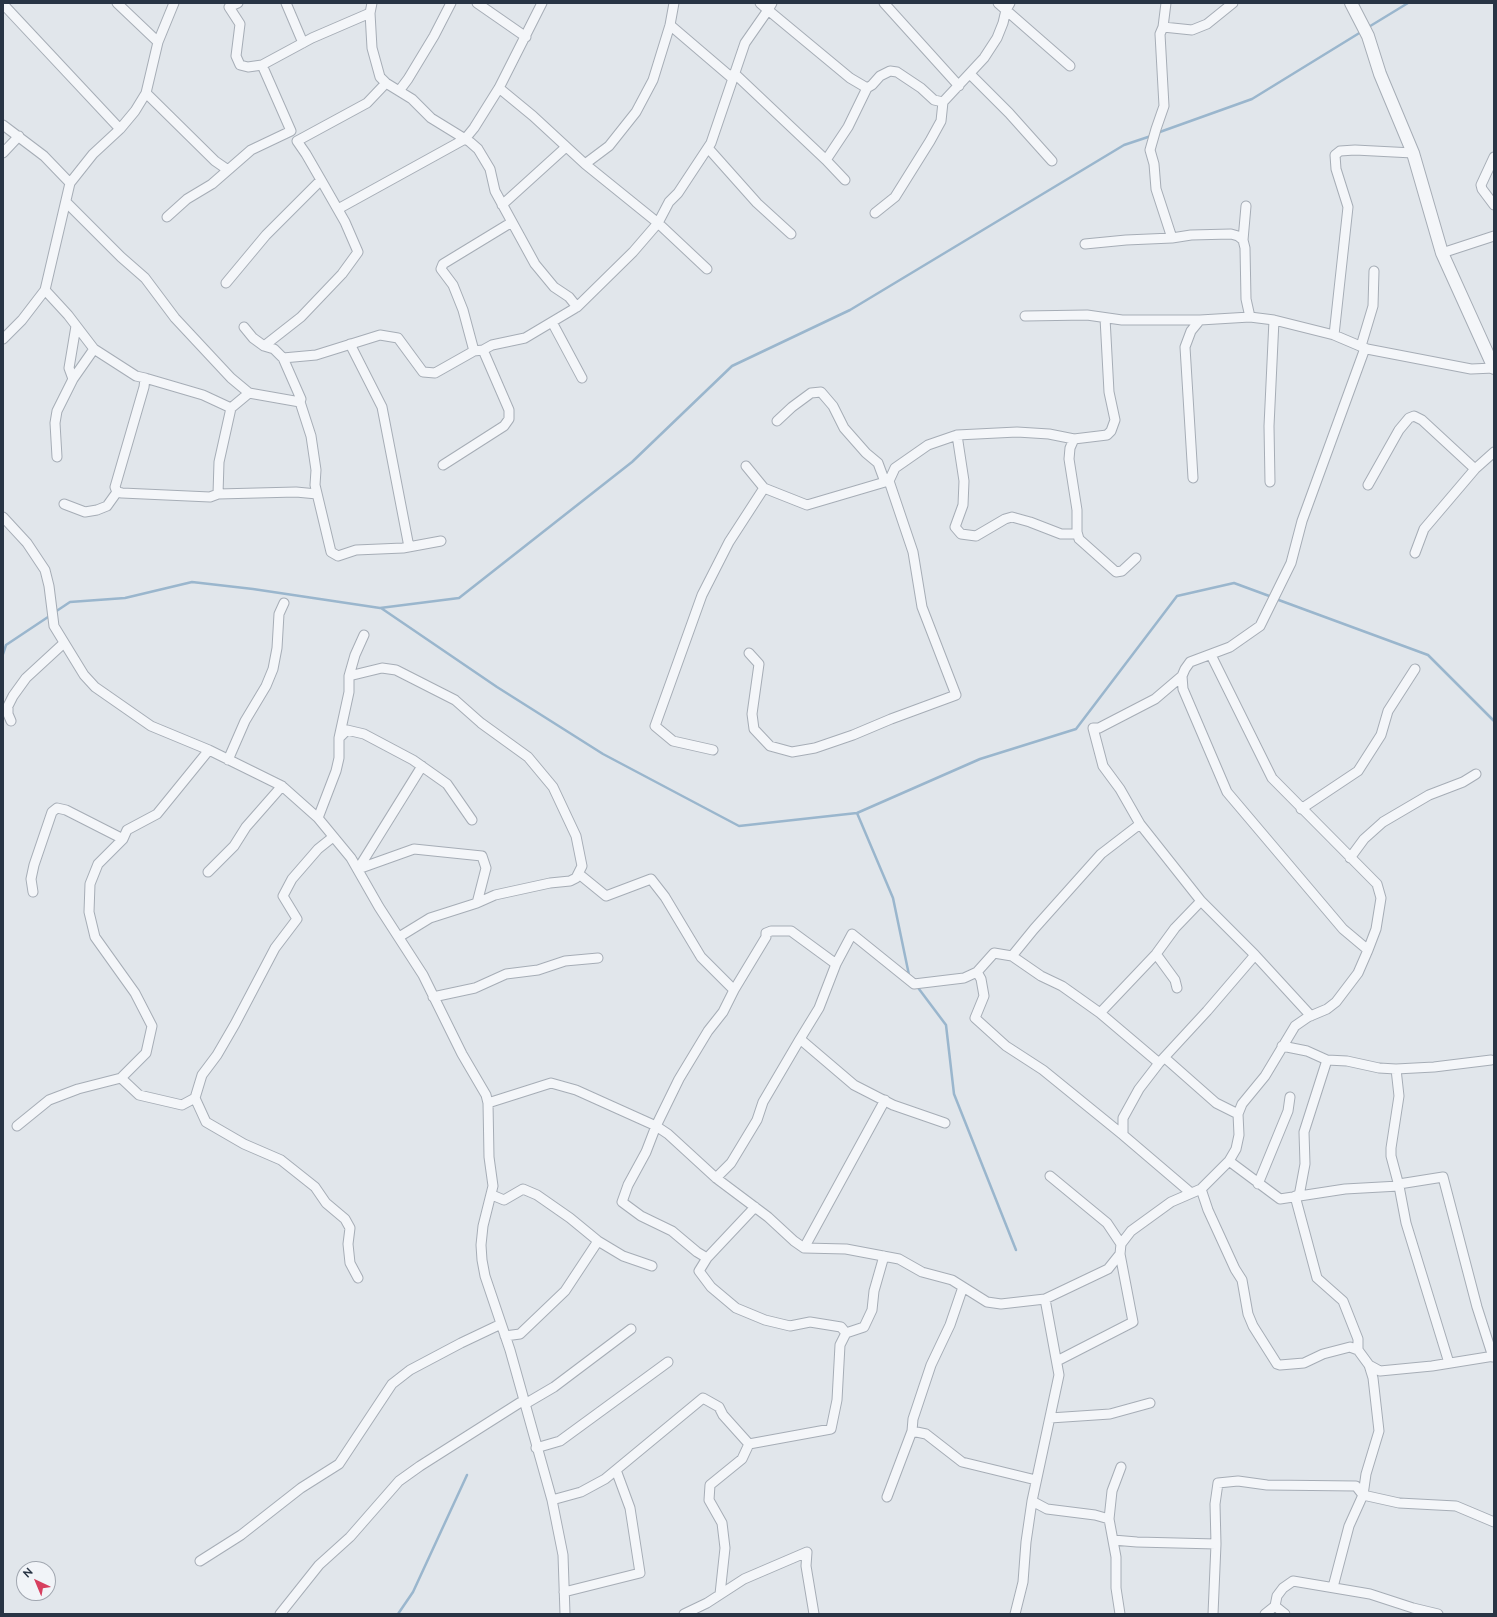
<!DOCTYPE html>
<style>
body{margin:0}
#map{position:relative;width:1497px;height:1617px;overflow:hidden;background:#e1e6eb;font-family:Raleway,sans-serif}
canvas{display:block}
.frame{position:absolute;inset:0;border:4px solid #283444;pointer-events:none}
.north{position:absolute;left:16px;top:1561px;width:40px;height:40px;box-sizing:border-box;background:#f1f4f8;border:1px solid #a1a7b0;border-radius:50%;rotate:316deg;font-size:11px;font-weight:700;line-height:16px;text-align:center;color:#283444}
.north::after{content:'';display:block;margin:auto;width:14px;height:18px;background:#d73f5f;clip-path:polygon(50% 0,100% 100%,50% 72%,0 100%)}
</style>
<div id="map">
<canvas width="1497" height="1617"></canvas>
<div class="frame"></div>
<div class="north">N</div>
</div>
<script>
const ctx = document.querySelector('canvas').getContext('2d');
ctx.lineJoin = 'round';
function shape(rows) {
  const path = new Path2D();
  for (const r of rows) {
    path.moveTo(r[0], r[1]);
    for (let i = 2; i < r.length; i += 2) path.lineTo(r[i], r[i + 1]);
  }
  return path;
}
function trace(path, color, width, dash) {
  ctx.strokeStyle = color;
  ctx.lineWidth = width;
  ctx.lineCap = dash ? 'butt' : 'round';
  ctx.setLineDash(dash || []);
  ctx.stroke(path);
}
const stream = shape([
 [1367,28,1408,3],
 [1157,133,1252,99,1361,32],
 [1276,599,1428,655,1494,721],
 [381,608,497,687,603,754,739,826,857,813,980,759,1076,729,1177,596,1234,583,1272,597],
 [55,612,70,602,125,598,192,582,253,589,380,608,459,598,632,462,732,366,850,310,1124,145,1151,136],
 [3,654,6,645,51,615],
 [857,813,893,898,909,975],
 [916,985,946,1025,954,1094,1016,1250],
 [398,1614,413,1592,467,1475]
]);
const minor = shape([
 [117,3,158,42],
 [238,3,229,7,240,24,236,56,240,65,248,67,262,65],
 [286,3,303,43],
 [477,3,526,37],
 [772,3,768,10,850,78,867,88,872,85,880,76,890,71,897,72,921,88,934,100,943,102],
 [884,3,959,86],
 [998,3,1070,66],
 [1166,3,1163,27,1160,34,1164,106,1156,129,1150,150,1154,164,1156,189,1172,238],
 [3,4,120,129],
 [670,25,732,78],
 [1163,27,1192,30,1207,24,1233,3],
 [734,73,826,160,848,127,867,88],
 [970,74,1009,113,1052,161],
 [499,88,533,116,585,164,609,146,636,112,653,80,670,25,674,3],
 [399,91,408,79,434,36,451,3],
 [146,93,215,161,228,170],
 [943,102,984,58,997,38,1003,23,1006,10,1010,3],
 [3,125,44,156,70,183],
 [708,148,757,203,791,234],
 [3,153,19,136],
 [1494,157,1481,185,1482,189,1494,205],
 [826,160,845,180],
 [585,164,658,223,707,269],
 [321,180,306,154,297,141,367,103,386,83],
 [66,202,121,257,145,278,175,318,231,378,249,393,300,402],
 [502,205,566,147],
 [338,209,465,139,474,128,499,88,542,3],
 [875,213,895,197,930,141,941,121,943,102],
 [167,217,187,199,212,184,251,150,291,131,262,65,312,38,370,13],
 [1243,240,1246,206],
 [1085,244,1126,240,1172,238,1191,235,1231,234,1238,236,1243,240,1245,248,1246,299,1250,317],
 [1442,253,1494,236],
 [226,283,266,235,321,180,345,222,358,252,342,274,301,317,264,346],
 [45,290,68,315,94,349,136,376,145,378,144,387,115,487,117,492,122,493,210,497,218,494,219,462,231,408],
 [577,307,633,252,658,223,669,202,678,193,711,143,745,43,768,10,760,3],
 [1025,316,1087,315,1122,320,1200,320,1250,317,1274,320,1334,335,1367,349],
 [1105,318,1109,392,1115,420,1111,431,1107,435,1074,439,1070,448,1069,459,1077,510,1077,532,1079,539,1116,572,1122,571,1136,558],
 [552,322,582,378],
 [76,326,69,368,73,379,94,349],
 [244,327,253,338,264,346,274,349,283,358,301,399,300,402,311,436,316,470,315,485,331,552,338,556,356,550,403,548,441,541],
 [1334,335,1348,207,1336,169,1335,155,1340,151,1355,150,1413,153],
 [3,339,22,320,45,290,70,183,93,154,120,129,135,111,146,93,158,42,174,3],
 [350,344,382,407,409,547],
 [1361,346,1373,306,1374,271],
 [474,351,463,310,453,285,441,269,443,264,512,222],
 [283,358,316,355,380,335,398,338,423,372,435,373,474,351,483,350,492,345,525,338,577,307,569,297,554,287,535,264,495,191,490,169,478,149,470,142,431,118,412,99,386,83,380,77,372,48,370,13,372,3],
 [145,378,203,395,231,408,249,393],
 [777,421,792,407,811,393,821,392,833,406,844,428,866,453,878,463,885,482,889,481,895,468,928,445,957,435,1017,432,1049,434,1074,439],
 [957,435,964,481,963,505,955,527,961,534,976,536,1005,519,1012,517,1030,522,1061,534,1077,534],
 [57,457,55,423,57,411,73,379],
 [443,465,504,426,509,419,509,410,483,350],
 [746,466,764,488,807,505,885,482],
 [1193,478,1185,347,1191,331,1200,320],
 [1270,482,1269,426,1274,320],
 [1368,485,1399,430,1409,418,1414,416,1422,420,1475,469],
 [218,494,296,492,317,494],
 [64,504,85,512,97,510,107,506,117,492],
 [3,517,27,543,45,570,49,586,54,626,84,675,95,687,151,726,209,750,282,786,318,818,351,858,379,907,423,975,462,1054,486,1095,488,1103,489,1157,493,1186,483,1226,481,1245,482,1260,485,1276,510,1350,552,1500,563,1555,565,1614],
 [1415,553,1424,529,1475,469,1494,452],
 [749,653,759,664,752,714,754,729,770,746,792,752,815,748,853,735,891,719,956,695,922,607,913,552,889,481],
 [1211,655,1272,778,1377,884,1381,898,1376,929,1368,950],
 [349,676,382,668,396,670,455,700,481,723,528,757,553,787,576,836,582,866,576,878,570,881,550,883,495,895,477,903,430,918,399,937],
 [1182,676,1155,699,1099,728,1093,728,1103,766,1120,789,1140,824,1201,901,1255,955,1311,1016],
 [11,721,8,714,8,706,13,696,26,678,64,643],
 [339,738,347,730,364,734,413,760,447,784,472,820],
 [713,750,673,741,655,726,702,595,729,542,764,488],
 [228,760,245,721,266,686,273,669,277,648,279,614,284,603],
 [422,766,358,869,414,849,482,856,486,868,477,903],
 [1301,809,1358,771,1381,735,1388,711,1415,669],
 [318,818,336,771,339,758,339,738,349,692,349,676,355,655,364,635],
 [1350,858,1364,839,1383,822,1429,795,1463,782,1476,774],
 [208,872,234,846,246,827,282,786],
 [579,874,606,896,651,879,665,897,701,957,734,990],
 [33,892,31,879,34,865,52,812,57,808,66,810,123,839],
 [1156,954,1175,980,1177,988],
 [1012,956,1034,929,1101,854,1140,824],
 [977,972,981,979,984,996,975,1018,1006,1046,1043,1070,1123,1135],
 [433,997,475,988,506,974,538,970,565,961,598,958],
 [1100,1013,1156,954,1175,928,1201,901],
 [800,1039,819,1008,836,964,852,934,914,984,964,978,977,972,994,953,1012,956,1041,976,1062,986,1100,1013,1159,1063],
 [1282,1046,1307,1051,1327,1060,1347,1061,1379,1068,1396,1069,1399,1096,1391,1148,1391,1156,1399,1186,1406,1223,1449,1363],
 [1165,1058,1216,1103,1238,1114],
 [1396,1069,1434,1067,1491,1060],
 [121,1078,139,1095,182,1105,195,1098,202,1075,217,1055,235,1024,275,948,297,919,283,896,292,879,318,849,333,837],
 [195,1098,206,1122,244,1144,281,1160,315,1187,326,1203,345,1219,350,1228,348,1244,350,1263,358,1278],
 [488,1103,551,1083,576,1090,656,1126,668,1134,716,1178,768,1217,794,1241,804,1248,846,1249,899,1259,922,1272,952,1280,987,1302,1001,1304,1045,1299,1108,1269,1120,1254,1121,1244,1131,1231,1171,1202,1201,1189,1229,1161,1236,1149,1239,1135,1238,1114,1242,1104,1265,1076,1295,1026,1308,1017,1327,1009,1336,1002,1358,973,1368,950,1343,929,1227,792,1183,689,1182,676,1185,669,1190,662,1230,647,1260,626,1291,563,1302,521,1364,351,1367,349,1471,369,1494,368],
 [17,1126,49,1100,78,1089,121,1078,146,1053,152,1026,135,993,95,937,89,912,90,884,98,864,123,839,127,830,157,814,209,750],
 [1229,1161,1280,1199,1345,1189,1399,1186],
 [1050,1176,1107,1223,1121,1244],
 [716,1178,731,1163,757,1120,763,1102,800,1039,854,1085,893,1105,945,1123],
 [1258,1184,1288,1111,1290,1097],
 [1399,1184,1443,1177,1477,1307,1493,1357],
 [1201,1189,1208,1210,1235,1269,1242,1280,1248,1314,1253,1326,1277,1364,1280,1365,1304,1363,1323,1354,1350,1347,1358,1350,1369,1365,1380,1371,1432,1366,1494,1356],
 [1191,1193,1123,1135,1123,1118,1139,1089,1159,1063,1207,1011,1255,955],
 [492,1195,504,1200,523,1189,537,1195,570,1218,598,1241,623,1256,652,1266],
 [1295,1196,1317,1278,1343,1301,1358,1339,1358,1350],
 [1299,1196,1305,1164,1304,1132,1327,1060],
 [755,1207,707,1258,697,1252,672,1231,641,1216,622,1202,628,1185,646,1152,656,1126,679,1079,708,1031,723,1012,734,990,766,937,766,933,771,931,791,931,836,964],
 [804,1248,885,1100],
 [707,1258,699,1271,711,1287,736,1308,765,1320,790,1326,810,1322,841,1327,846,1333],
 [963,1287,950,1325,931,1365,913,1419,912,1431,926,1434,962,1462,1036,1480],
 [1045,1299,1059,1375,1032,1501,1047,1509,1095,1515,1109,1519,1116,1557,1116,1588,1120,1614],
 [505,1336,520,1334,565,1291,598,1241],
 [1057,1361,1133,1322,1120,1254],
 [525,1404,554,1387,631,1329],
 [1050,1418,1110,1414,1150,1403],
 [536,1448,560,1441,668,1362],
 [887,1497,912,1431],
 [552,1500,581,1492,605,1479,703,1398,719,1407,723,1415,749,1444,831,1429,837,1400,840,1345,846,1333,864,1327,872,1310,874,1291,884,1256],
 [1109,1519,1112,1491,1121,1467],
 [1113,1540,1137,1542,1216,1544,1215,1504,1218,1483,1238,1481,1267,1485,1356,1486,1363,1495,1399,1503,1456,1506,1494,1522],
 [200,1561,241,1535,301,1488,339,1464,392,1384,410,1370,461,1343,501,1324],
 [1333,1587,1349,1526,1363,1495,1366,1474,1379,1431,1373,1378,1369,1365],
 [564,1592,640,1573,630,1508,616,1470],
 [720,1594,725,1548,722,1523,709,1500,710,1485,742,1459,749,1444],
 [280,1614,319,1565,350,1537,399,1481,420,1466,524,1400],
 [684,1614,707,1603,744,1579,807,1552,806,1566,814,1614],
 [1015,1614,1023,1582,1026,1542,1032,1501],
 [1213,1614,1216,1544],
 [1265,1614,1275,1606],
 [1285,1614,1275,1606,1277,1596,1283,1588,1293,1581,1370,1594,1413,1608,1438,1614]
]);
const tertiary = shape([
 [1351,3,1368,36,1380,74,1413,153,1442,253,1494,368]
]);
trace(stream, '#9ab6cd', 2.5);
trace(minor, '#a6adb6', 11);
trace(tertiary, '#a6adb6', 14);
trace(minor, '#f4f6f9', 9);
trace(tertiary, '#f4f6f9', 12);
</script>
